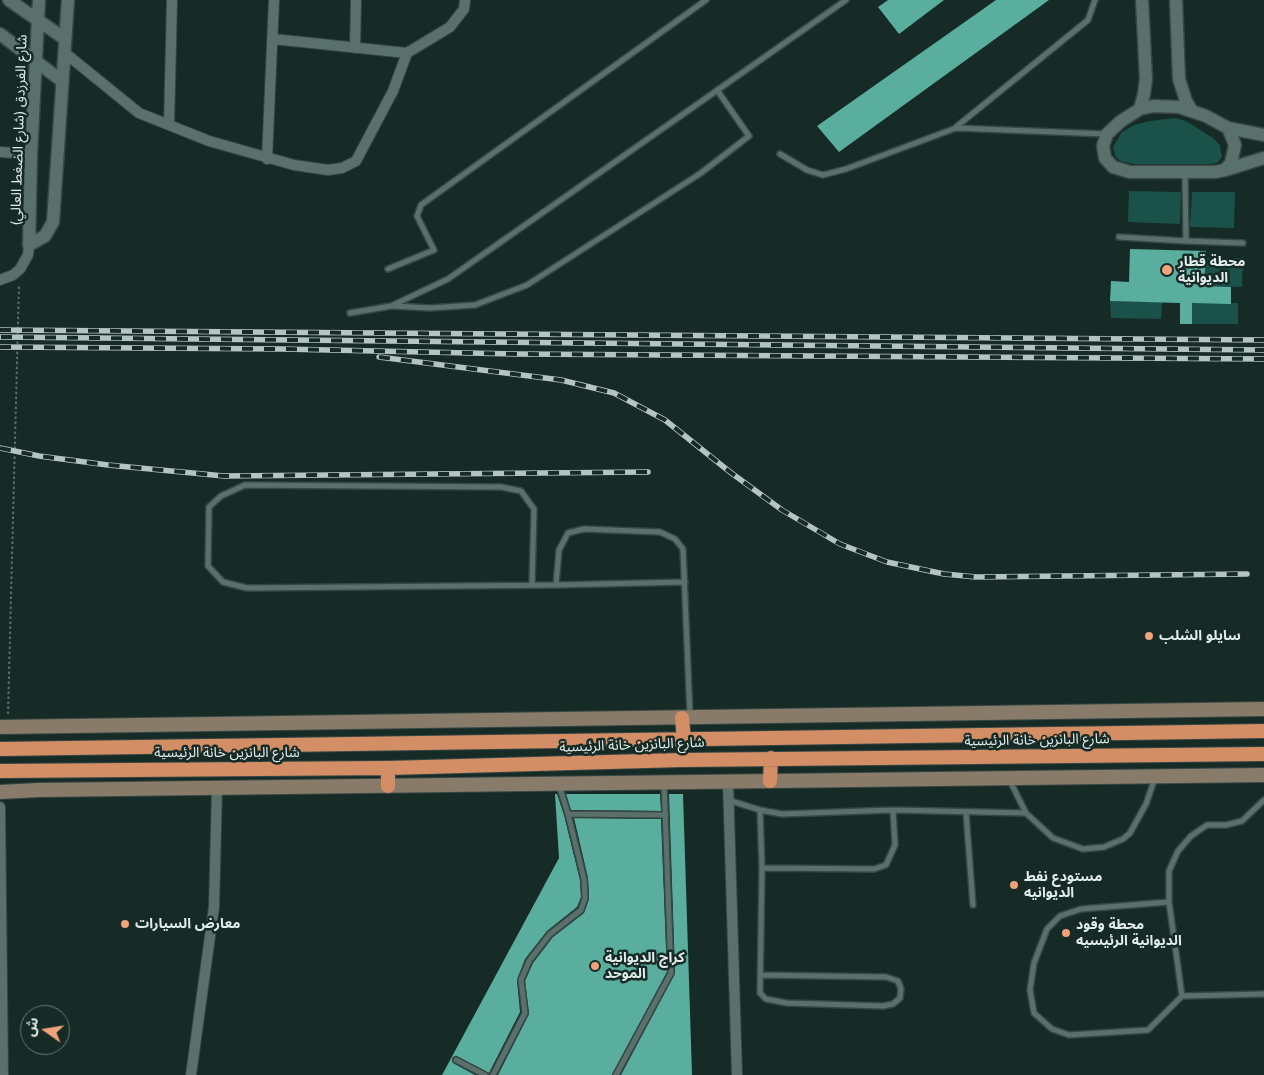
<!DOCTYPE html>
<meta charset="utf-8">
<style>
body{margin:0}
#map{position:relative;width:1264px;height:1075px;overflow:hidden;background:#162a26;font-family:Mulish,"Noto Sans Arabic",sans-serif}
canvas{display:block}
.north{position:absolute;left:20px;top:1005px;width:50px;height:50px;box-sizing:border-box;background:#162a26;border:1px solid #677874;border-radius:50%;rotate:283deg;font-size:14px;font-weight:700;line-height:20px;text-align:center;color:#e0edea}
.north::after{content:'';display:block;margin:auto;width:18px;height:22px;background:#f0a27a;clip-path:polygon(50% 0,100% 100%,50% 72%,0 100%)}
</style>
<div id="map">
<canvas width="1264" height="1075"></canvas>
<div class="north">ش</div>
</div>
<script>
const ctx = document.querySelector('canvas').getContext('2d');
ctx.lineJoin = 'round';
function paint(path, color) {
  ctx.fillStyle = color;
  ctx.fill(path, 'evenodd');
}
function shape(rows) {
  const path = new Path2D();
  for (const r of rows) {
    path.moveTo(r[0], r[1]);
    for (let i = 2; i < r.length; i += 2) path.lineTo(r[i], r[i + 1]);
  }
  return path;
}
function trace(path, color, width, dash) {
  ctx.strokeStyle = color;
  ctx.lineWidth = width;
  ctx.lineCap = dash ? 'butt' : 'round';
  ctx.setLineDash(dash || []);
  ctx.stroke(path);
}
function write(font, color, halo, rows, align = 'center') {
  ctx.font = font + ' Mulish,"Noto Sans Arabic",sans-serif';
  ctx.lineWidth = 5;
  ctx.setLineDash([]);
  ctx.textBaseline = 'middle';
  ctx.strokeStyle = halo;
  ctx.fillStyle = color;
  for (const [text, x, y, turn = 0] of rows) {
    ctx.save();
    ctx.translate(x, y);
    ctx.rotate((+turn || 0) * Math.PI / 180);
    ctx.textAlign = isNaN(turn) ? turn : align;
    if (halo) ctx.strokeText(text, 0, 0);
    ctx.fillText(text, 0, 0);
    ctx.restore();
  }
}
const green = shape([
 [1175,118,1186,121,1213,138,1220,145,1222,157,1217,163,1208,164,1134,164,1120,161,1115,156,1113,147,1122,132,1134,125,1150,121],
 [1129,191,1181,192,1180,224,1128,222],
 [1192,192,1235,192,1234,228,1190,227],
 [1205,258,1243,258,1242,287,1204,286],
 [1110,301,1162,302,1161,319,1111,318],
 [1192,303,1238,303,1238,324,1192,324]
]);
const building = shape([
 [888,0,944,0,899,34,878,7],
 [996,0,1049,0,839,152,817,126],
 [1130,249,1206,251,1204,286,1231,287,1231,304,1192,303,1192,324,1180,324,1180,303,1110,301,1111,281,1129,282],
 [555,794,557,794,564,815,580,880,581,897,577,907,547,931,525,959,517,980,520,1012,489,1073,456,1056,452,1058,453,1063,475,1075,442,1075,559,858],
 [566,794,660,794,661,811,571,810],
 [669,794,683,794,692,1075,621,1075,675,973],
 [574,818,661,819,667,972,612,1075,498,1075,529,1014,525,981,533,963,553,937,584,913,589,899,588,878]
]);
const path = shape([
 [8,714,19,284]
]);
const service = shape([
 [956,127,1088,20,1095,0],
 [780,154,807,170,823,175,846,169,956,128,1106,134],
 [1185,173,1186,241,1243,243],
 [1119,237,1186,241],
 [388,269,434,250,417,216,421,205,706,0],
 [393,306,430,308,475,305,527,285,701,173,749,136,717,90],
 [350,313,391,306,448,279,846,0],
 [532,584,534,509,521,491,501,487,245,485,221,496,209,507,208,566,223,582,247,588,556,585,559,550,568,533,584,529,660,532,675,539,683,549,690,715],
 [556,585,685,582],
 [1010,781,1026,813,1053,838,1083,849,1104,847,1123,839,1130,833,1146,804,1155,778],
 [559,785,568,814,666,815],
 [728,800,760,810,782,814,893,810,1026,813],
 [1264,800,1242,821,1226,825,1207,825,1191,836,1178,851,1169,871,1169,902,1081,909,1060,916,1047,929,1034,963,1030,990,1034,1013,1052,1029,1069,1035,1148,1030,1182,996,1264,994],
 [760,810,762,868,760,993,766,999,787,1003,883,1006,893,1004,900,998,901,989,898,981,886,977,761,975],
 [966,813,973,905],
 [762,868,874,869,886,865,895,845,893,810],
 [1169,902,1182,996],
 [456,1060,485,1075],
 [493,1075,525,1013,521,980,529,961,550,934,581,910,585,898,584,879,568,814],
 [616,1075,671,973,664,783]
]);
const minor = shape([
 [273,39,407,53],
 [355,48,356,0],
 [65,53,139,113,209,141,294,165,328,170,342,168,356,161,393,91,407,53,450,27,464,9,465,0],
 [169,125,172,0],
 [0,152,31,154],
 [267,159,274,0],
 [0,280,13,275,20,269,28,255,29,245],
 [728,782,737,1075],
 [0,807,3,1075],
 [191,1075,214,907,217,789]
]);
const tertiary = shape([
 [9,0,65,39],
 [39,0,31,154,29,245,45,236,53,222,68,0],
 [1176,0,1179,79,1186,101,1192,111],
 [0,34,62,81],
 [1140,109,1153,106,1179,107,1206,116,1228,128,1235,145,1231,163,1225,170,1215,172,1130,172,1113,167,1105,158,1103,146,1107,134,1121,121,1140,109,1144,94,1146,79,1142,0],
 [1228,128,1264,135],
 [1225,170,1264,158]
]);
const secondary = shape([
 [0,727,1264,709],
 [0,792,39,790,1264,775]
]);
const trunk = shape([
 [682,718,684,740],
 [0,749,1264,731],
 [388,768,388,786],
 [0,771,388,768,682,760,1264,754],
 [770,781,771,758]
]);
const rail = shape([
 [0,330,1264,340],
 [1,337,1264,350],
 [0,347,281,349,516,354,1264,359],
 [379,357,561,380,614,393,665,420,730,472,782,510,840,544,887,562,944,574,976,577,1247,574],
 [0,448,39,456,108,465,224,476,648,472]
]);
const markers = [
 [1167,270,6,"#f0a27a"],
 [1149,636,5,"#f0a27a"],
 [1014,885,5,"#f0a27a"],
 [125,924,5,"#f0a27a"],
 [1066,933,5,"#f0a27a"],
 [595,966,5,"#f0a27a"]
];
const streetNames = [
 ["شارع الفرزدق (شارع الضغط العالي)",19,130,-88],
 ["شارع البانزين خانة الرئيسية",1037,740,-1],
 ["شارع البانزين خانة الرئيسية",632,745,-2],
 ["شارع البانزين خانة الرئيسية",227,753]
];
const poiNames = [
 ["محطة قطار",1178,262],
 ["الديوانية",1178,278],
 ["سايلو الشلب",1159,636],
 ["مستودع نفط",1024,877],
 ["الديوانيه",1024,893],
 ["معارض السيارات",135,924],
 ["محطة وقود",1076,925],
 ["الديوانية الرئيسيه",1076,941],
 ["كراج الديوانية",605,958],
 ["الموحد",605,974]
];
paint(green, '#1a5249');
paint(building, '#5aae9e');
trace(service, '#374744', 8);
trace(minor, '#374744', 12);
trace(tertiary, '#374744', 15);
trace(secondary, '#374744', 16);
trace(trunk, '#374744', 16);
trace(path, '#5d6f6b', 2, [2.5, 2.5]);
trace(service, '#5a706b', 5);
trace(minor, '#5a706b', 10);
trace(tertiary, '#5a706b', 12);
trace(secondary, '#887b69', 14);
trace(trunk, '#d48e66', 14);
trace(rail, '#b6c4c1', 5.5);
trace(rail, '#162a26', 4, [11]);
for (const [x, y, r, color] of markers) {
  const dot = new Path2D();
  dot.arc(x, y, r, 0, 2 * Math.PI);
  ctx.fillStyle = color;
  ctx.fill(dot);
  trace(dot, '#162a26', 2);
}
write('14px', '#e0edea', '#162a26', streetNames);
write('bold 14px', '#e0edea', '#162a26', poiNames, 'left');
</script>
